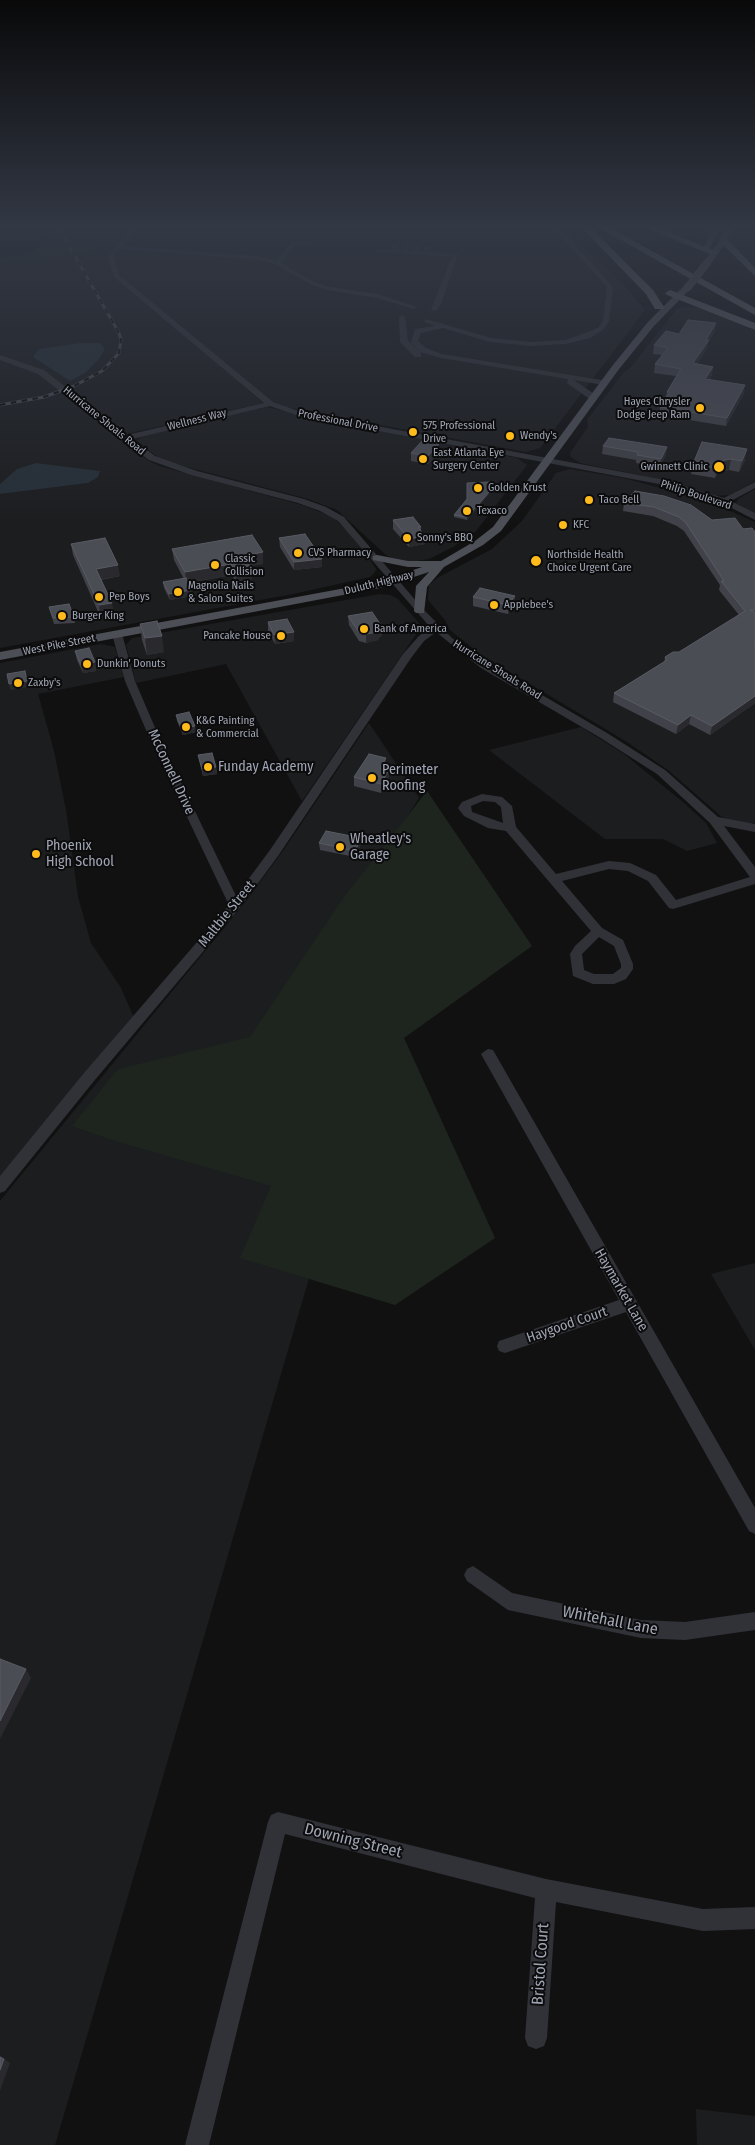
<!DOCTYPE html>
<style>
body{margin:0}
canvas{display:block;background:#111112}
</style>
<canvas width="755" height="2145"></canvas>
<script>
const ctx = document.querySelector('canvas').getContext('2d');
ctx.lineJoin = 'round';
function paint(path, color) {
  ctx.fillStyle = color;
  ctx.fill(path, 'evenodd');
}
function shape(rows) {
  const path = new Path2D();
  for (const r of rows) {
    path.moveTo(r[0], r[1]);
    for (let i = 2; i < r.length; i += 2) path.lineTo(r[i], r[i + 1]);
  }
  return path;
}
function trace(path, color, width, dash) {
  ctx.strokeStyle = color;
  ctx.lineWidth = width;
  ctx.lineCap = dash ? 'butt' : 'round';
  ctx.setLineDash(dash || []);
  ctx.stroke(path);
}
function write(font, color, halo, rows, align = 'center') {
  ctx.font = font + ' "Fira Sans Condensed",sans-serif';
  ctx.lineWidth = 4;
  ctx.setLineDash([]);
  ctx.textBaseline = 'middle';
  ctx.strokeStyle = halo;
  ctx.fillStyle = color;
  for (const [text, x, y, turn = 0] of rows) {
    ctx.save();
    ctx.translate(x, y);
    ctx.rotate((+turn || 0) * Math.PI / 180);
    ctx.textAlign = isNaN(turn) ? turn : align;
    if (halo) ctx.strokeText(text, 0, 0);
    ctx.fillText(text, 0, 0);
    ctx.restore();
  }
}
const built = shape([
 [59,225,561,225,623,284,645,310,540,448,526,452,285,407,269,400,192,335,184,335,263,403,117,436,147,460,159,466,302,505,333,517,358,542,376,569,375,572,370,577,293,594,0,648,0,258,69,251],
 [646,225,755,225,755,268,721,244,676,236],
 [684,307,703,308,755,331,755,481,730,495,714,496,659,479,580,463,571,457,570,453,588,427,587,420,624,372,630,368,677,309],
 [267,407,309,417,517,458,527,465,476,531,453,547,429,559,410,562,393,559,386,555,337,510,308,499,172,463,158,457,137,441,142,436],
 [570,469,623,478,679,493,721,507,755,522,755,823,738,823,722,817,668,770,627,742,480,654,450,630,445,620,428,600,429,585,437,578,492,549,522,521,556,473],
 [755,489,755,514,736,503,738,499],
 [380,594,390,595,398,599,419,623,419,630,302,801,226,664,136,683,126,645,132,638],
 [101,644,115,647,124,677,38,694,54,751,66,810,78,897,91,943,121,988,134,1018,0,1178,0,663],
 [369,723,419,798,192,1154,334,1193,55,2145,0,2145,0,1201,243,905,285,848],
 [581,727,624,754,684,803,706,823,717,843,687,851,663,839,605,839,489,750],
 [755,1263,755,1350,711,1274],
 [696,2109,755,2116,755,2145,697,2145]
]);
const green = shape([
 [39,225,79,225,94,232,96,251,68,256,0,262,0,257,27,255,41,246],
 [427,791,532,946,404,1038,495,1238,395,1305,240,1258,271,1186,115,1141,72,1126,118,1069,250,1037,344,897]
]);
const water = shape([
 [80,343,100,343,105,349,98,360,85,373,70,381,33,357,39,349],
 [36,463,100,471,98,477,88,483,0,494,0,484,17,469]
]);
const minorTunnel = shape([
 [391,247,430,250]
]);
const minor = shape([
 [134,225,141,225,124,246,258,256,276,261,292,242,315,243,313,246,296,245,281,263,314,282,330,287,378,294,417,307,414,309,377,298,327,290,310,284,275,264,258,260,120,249,114,256,119,275,273,402,301,412,660,479,724,498,755,482,755,488,731,501,755,513,755,520,722,503,659,484,299,416,270,406,132,439,155,456,197,471,304,499,326,507,344,517,423,609,452,638,489,664,607,733,665,770,718,817,755,824,755,832,724,826,755,867,755,884,673,909,669,908,648,881,628,871,609,869,562,881,602,928,623,940,633,964,633,969,626,979,614,984,593,984,573,976,570,954,575,946,591,931,506,831,488,828,464,816,458,808,462,802,482,794,502,797,512,806,516,827,556,874,609,861,630,863,656,875,676,900,750,877,710,823,657,774,599,737,481,668,436,632,424,641,411,658,278,856,239,909,94,1081,5,1191,0,1193,0,1176,84,1073,229,905,149,737,125,681,112,634,114,632,122,634,135,681,159,737,236,896,270,850,403,654,418,637,430,627,338,521,320,511,298,503,191,475,149,460,38,374,0,360,0,355,44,370,127,435,264,403,114,277,108,256,134,225],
 [483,801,495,802,501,807,503,823,472,812,471,806,483,801],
 [599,937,614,946,621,964,621,968,613,974,594,974,584,970,582,954,599,937],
 [550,225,557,225,613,287,609,321,603,330,590,338,566,344,531,346,490,342,443,328,421,333,418,341,426,348,442,354,607,381,607,385,604,385,574,380,597,396,597,400,591,400,567,383,568,379,441,358,420,352,411,343,415,329,435,326,424,322,426,319,491,338,531,342,566,340,598,328,603,321,607,287,550,225],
 [376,249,458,254,441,304,436,311,431,310,452,257,378,252,376,249],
 [402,315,405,317,408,341,421,353,421,357,415,357,400,342,399,317,402,315],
 [488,1049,493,1050,755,1508,755,1534,749,1531,626,1312,505,1353,499,1351,497,1346,499,1341,619,1300,481,1054,488,1049],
 [473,1566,512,1593,641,1620,685,1622,755,1612,755,1630,685,1640,641,1638,508,1610,467,1581,464,1575,467,1569,473,1566],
 [278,1812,546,1879,703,1909,755,1907,755,1929,703,1931,556,1902,547,2038,544,2046,536,2049,528,2046,525,2038,535,1898,285,1834,209,2145,185,2145,268,1822,271,1815,278,1812]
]);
const major = shape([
 [713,225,721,225,709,250,702,252,713,225],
 [726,225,734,225,727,241,710,265,704,265,703,263,719,241,726,225],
 [685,285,692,287,654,326,619,369,501,531,483,545,444,567,427,587,424,613,416,613,414,611,416,586,429,572,380,588,0,660,0,652,378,582,422,567,408,567,373,560,373,556,377,555,408,561,441,561,475,541,493,527,613,365,648,322,685,285]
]);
const highway = shape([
 [579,225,588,225,653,290,664,307,663,309,655,309,646,294,579,225],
 [594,225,605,225,755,308,755,315,594,225],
 [639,225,652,225,720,253,712,255,639,225],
 [720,238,726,238,755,268,755,276,720,242,720,238],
 [670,290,755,323,755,330,667,295,665,293,670,290]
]);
const rail = shape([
 [0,405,44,397,74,386,102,371,119,353,121,340,119,333,57,225]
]);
const majorBridge = shape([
 [688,287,707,263]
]);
const wall = shape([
 [715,331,708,342,707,348,697,364,712,375,709,379,744,393,726,426,659,415,660,407,665,399,667,392,676,376,654,373,655,364,662,355,653,354,654,345,679,334],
 [702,442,745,460,739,472,729,470,718,472,715,478,691,474,693,464],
 [603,446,666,455,659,467,636,463,636,460,602,454],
 [439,452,428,464,411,461,411,453],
 [635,491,712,520,755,532,755,703,710,735,689,724,676,734,613,702,614,693,664,662,665,657,679,652,739,615,719,590,720,585,684,531,677,526,653,516,623,511,624,503],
 [489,494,467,520,454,517,454,515],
 [393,520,421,527,421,531,425,536,425,544,409,547,393,529],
 [279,538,322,567,294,570,280,547],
 [71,544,120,576,101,580,114,614,100,616,73,555],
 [172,549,263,552,263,564,250,566,251,568,252,579,236,582,232,575,188,583,191,590,192,596,170,600,164,588,163,582,184,579,174,560],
 [473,597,515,605,508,614,473,606],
 [49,607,74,617,75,623,54,624],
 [348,616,382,636,379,637,378,640,366,643,359,641,349,625],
 [268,622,294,632,294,641,275,644,268,631],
 [140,624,164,652,147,655,142,640],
 [75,651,95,662,96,671,83,673,77,660],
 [176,715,195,726,196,732,183,735,177,721],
 [198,755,216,767,217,774,203,776],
 [386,758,386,767,385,769,389,779,381,793,354,786,354,777],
 [361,838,361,844,355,857,320,850,319,843]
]);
const shadedWall = shape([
 [716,323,715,331,708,342,707,348,692,372,693,363],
 [713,367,712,375,704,387,705,379],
 [745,385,744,393,726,426,727,418],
 [439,444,439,452,428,464,428,456],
 [667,447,666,455,659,467,661,459],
 [747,449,745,460,739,472,742,461],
 [731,459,729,470,718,472,715,478,717,468,720,461],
 [490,491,489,494,467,520,467,517],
 [425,536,425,544,409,547,409,539],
 [263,552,263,564,245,567,244,556],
 [322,559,322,567,294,570,294,562],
 [231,564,232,575,186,583,185,572],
 [118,565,120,576,98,580,96,569],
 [251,568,252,579,236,582,235,571],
 [191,590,192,596,170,600,169,594],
 [515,596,515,605,508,614,508,605],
 [112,603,114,614,100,616,99,605],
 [379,628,383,628,382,636,379,637,378,640,366,643,366,634],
 [294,632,294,641,275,644,274,635],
 [162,636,164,652,147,655,145,638],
 [95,662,96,671,83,673,81,665],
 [27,681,29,687,10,690,9,684],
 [755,696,755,703,710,735,712,726],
 [691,715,689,724,676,734,678,725],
 [195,726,196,732,183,735,182,729],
 [386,758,386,767,380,777,380,768],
 [216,767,217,774,203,776,202,769],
 [389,770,389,779,381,793,381,784],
 [361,838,361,844,355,857,355,851],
 [26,1669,31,1678,0,1739,0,1721],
 [4,2059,10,2063,0,2091,0,2070]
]);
const building = shape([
 [688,320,716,323,706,340,709,340,693,363,713,367,705,379,745,385,727,418,660,407,670,392,667,392,681,369,655,364,668,348,654,345,666,331,679,334,688,320],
 [609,438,667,447,661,459,637,455,638,452,603,446,609,438],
 [422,441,439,444,428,456,411,453,422,441],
 [702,442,747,449,742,461,731,459,720,461,717,468,693,464,702,442],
 [489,482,490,491,467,517,454,515,467,499,467,483,489,482],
 [635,491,664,496,691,505,712,520,735,518,743,529,752,528,755,532,755,610,750,610,755,613,755,642,754,643,755,643,755,696,712,726,691,715,678,725,614,693,667,660,665,657,673,652,679,652,745,611,721,581,724,581,686,523,679,517,654,507,624,503,635,491],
 [413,517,421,527,418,527,425,536,409,539,393,520,413,517],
 [305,534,322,559,294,562,279,538,305,534],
 [252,535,263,552,244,556,251,568,235,571,231,564,185,572,172,549,252,535],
 [105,538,118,565,96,569,112,603,99,605,71,544,105,538],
 [186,578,191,590,169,594,163,582,186,578],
 [480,588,515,596,508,605,473,597,480,588],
 [69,604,74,617,53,618,49,607,69,604],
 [372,612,383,628,379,628,378,632,366,634,359,632,348,616,372,612],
 [287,619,294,632,274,635,268,622,287,619],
 [157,621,162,636,145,638,140,624,157,621],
 [89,648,95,662,81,665,75,651,89,648],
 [25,671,27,681,9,684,7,674,25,671],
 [189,712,195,726,182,729,176,715,189,712],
 [212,753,216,767,202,769,198,755,212,753],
 [369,754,386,758,380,768,389,770,381,784,354,777,369,754],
 [326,831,361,838,355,851,319,843,326,831],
 [0,1659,26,1669,0,1721,0,1659],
 [0,2057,4,2059,0,2070,0,2057]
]);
const markers = [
 [700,408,5,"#ffba1c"],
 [413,432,5,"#ffba1c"],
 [510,436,5,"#ffba1c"],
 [423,459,5,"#ffba1c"],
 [719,467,6,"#ffba1c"],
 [478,488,5,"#ffba1c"],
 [589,500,5,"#ffba1c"],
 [467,511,5,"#ffba1c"],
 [563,525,5,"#ffba1c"],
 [407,538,5,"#ffba1c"],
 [298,553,5,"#ffba1c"],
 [536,561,6,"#ffba1c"],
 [215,565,5,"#ffba1c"],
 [178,592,5,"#ffba1c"],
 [99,597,5,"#ffba1c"],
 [494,605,5,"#ffba1c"],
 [62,616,5,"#ffba1c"],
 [364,629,5,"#ffba1c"],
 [281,636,5,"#ffba1c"],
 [87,664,5,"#ffba1c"],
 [18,683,5,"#ffba1c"],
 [186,727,5,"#ffba1c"],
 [208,767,5,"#ffba1c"],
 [372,778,5,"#ffba1c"],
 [340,847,5,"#ffba1c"],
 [36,854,5,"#ffba1c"]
];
const farPoinames = [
 ["Hayes Chrysler",690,402,"right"],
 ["Dodge Jeep Ram",690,415,"right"],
 ["575 Professional",423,426],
 ["Drive",423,439],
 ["Wendy's",520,436],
 ["East Atlanta Eye",433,453],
 ["Surgery Center",433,466],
 ["Gwinnett Clinic",708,467,"right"],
 ["Golden Krust",488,488],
 ["Taco Bell",599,500],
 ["Texaco",477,511],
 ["KFC",573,525],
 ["Sonny's BBQ",417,538],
 ["CVS Pharmacy",308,553],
 ["Northside Health",547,555],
 ["Choice Urgent Care",547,568],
 ["Classic",225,559],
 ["Collision",225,572],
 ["Magnolia Nails",188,586],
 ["& Salon Suites",188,599],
 ["Pep Boys",109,597],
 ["Applebee's",504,605],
 ["Burger King",72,616],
 ["Bank of America",374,629],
 ["Pancake House",271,636,"right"],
 ["Dunkin' Donuts",97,664],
 ["Zaxby's",28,683],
 ["K&G Painting",196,721],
 ["& Commercial",196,734]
];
const farStreetnames = [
 ["Wellness Way",197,420,-14],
 ["Hurricane Shoals Road",104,421,39],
 ["Professional Drive",338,421,11],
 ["Philip Boulevard",696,495,18],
 ["Duluth Highway",379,583,-14],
 ["West Pike Street",59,645,-11],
 ["Hurricane Shoals Road",497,670,32]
];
const poiNames = [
 ["Funday Academy",218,767],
 ["Perimeter",382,770],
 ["Roofing",382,786],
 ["Wheatley's",350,839],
 ["Garage",350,855],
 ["Phoenix",46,846],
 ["High School",46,862]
];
const streetNames = [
 ["McConnell Drive",171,772,65],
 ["Maltbie Street",227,914,-51],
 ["Haymarket Lane",621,1290,60],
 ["Haygood Court",567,1325,-19]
];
const nearStreetnames = [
 ["Whitehall Lane",610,1621,11],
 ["Downing Street",353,1841,14],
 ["Bristol Court",541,1964,-86]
];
paint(built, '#1c1d1f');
paint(green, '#1d251e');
paint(water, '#262f37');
trace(minorTunnel, '#2e2f33', 7, [7, 4]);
paint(minor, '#313238');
paint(major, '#4d4f57');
paint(highway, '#5d6069');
trace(rail, '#484a51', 3);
trace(rail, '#0c0c0d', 2, [5.5]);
trace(majorBridge, '#4d4f57', 8);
paint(wall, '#414249');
paint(shadedWall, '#2a2a2e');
paint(building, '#4b4d55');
trace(building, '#595b64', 1);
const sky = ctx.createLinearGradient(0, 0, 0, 526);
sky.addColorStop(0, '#09090a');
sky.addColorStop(0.43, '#323844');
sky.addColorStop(1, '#32384400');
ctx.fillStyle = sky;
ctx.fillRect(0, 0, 755, 526);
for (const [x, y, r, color] of markers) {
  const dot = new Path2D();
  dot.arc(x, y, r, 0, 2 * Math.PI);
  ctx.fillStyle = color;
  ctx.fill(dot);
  trace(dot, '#0c0c0d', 2);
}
write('11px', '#a0a6b5', '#0c0c0d', farPoinames, 'left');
write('11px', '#a0a6b5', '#0c0c0d', farStreetnames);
write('14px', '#a0a6b5', '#0c0c0d', poiNames, 'left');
write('14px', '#a0a6b5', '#0c0c0d', streetNames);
write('16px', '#a0a6b5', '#0c0c0d', nearStreetnames);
</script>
